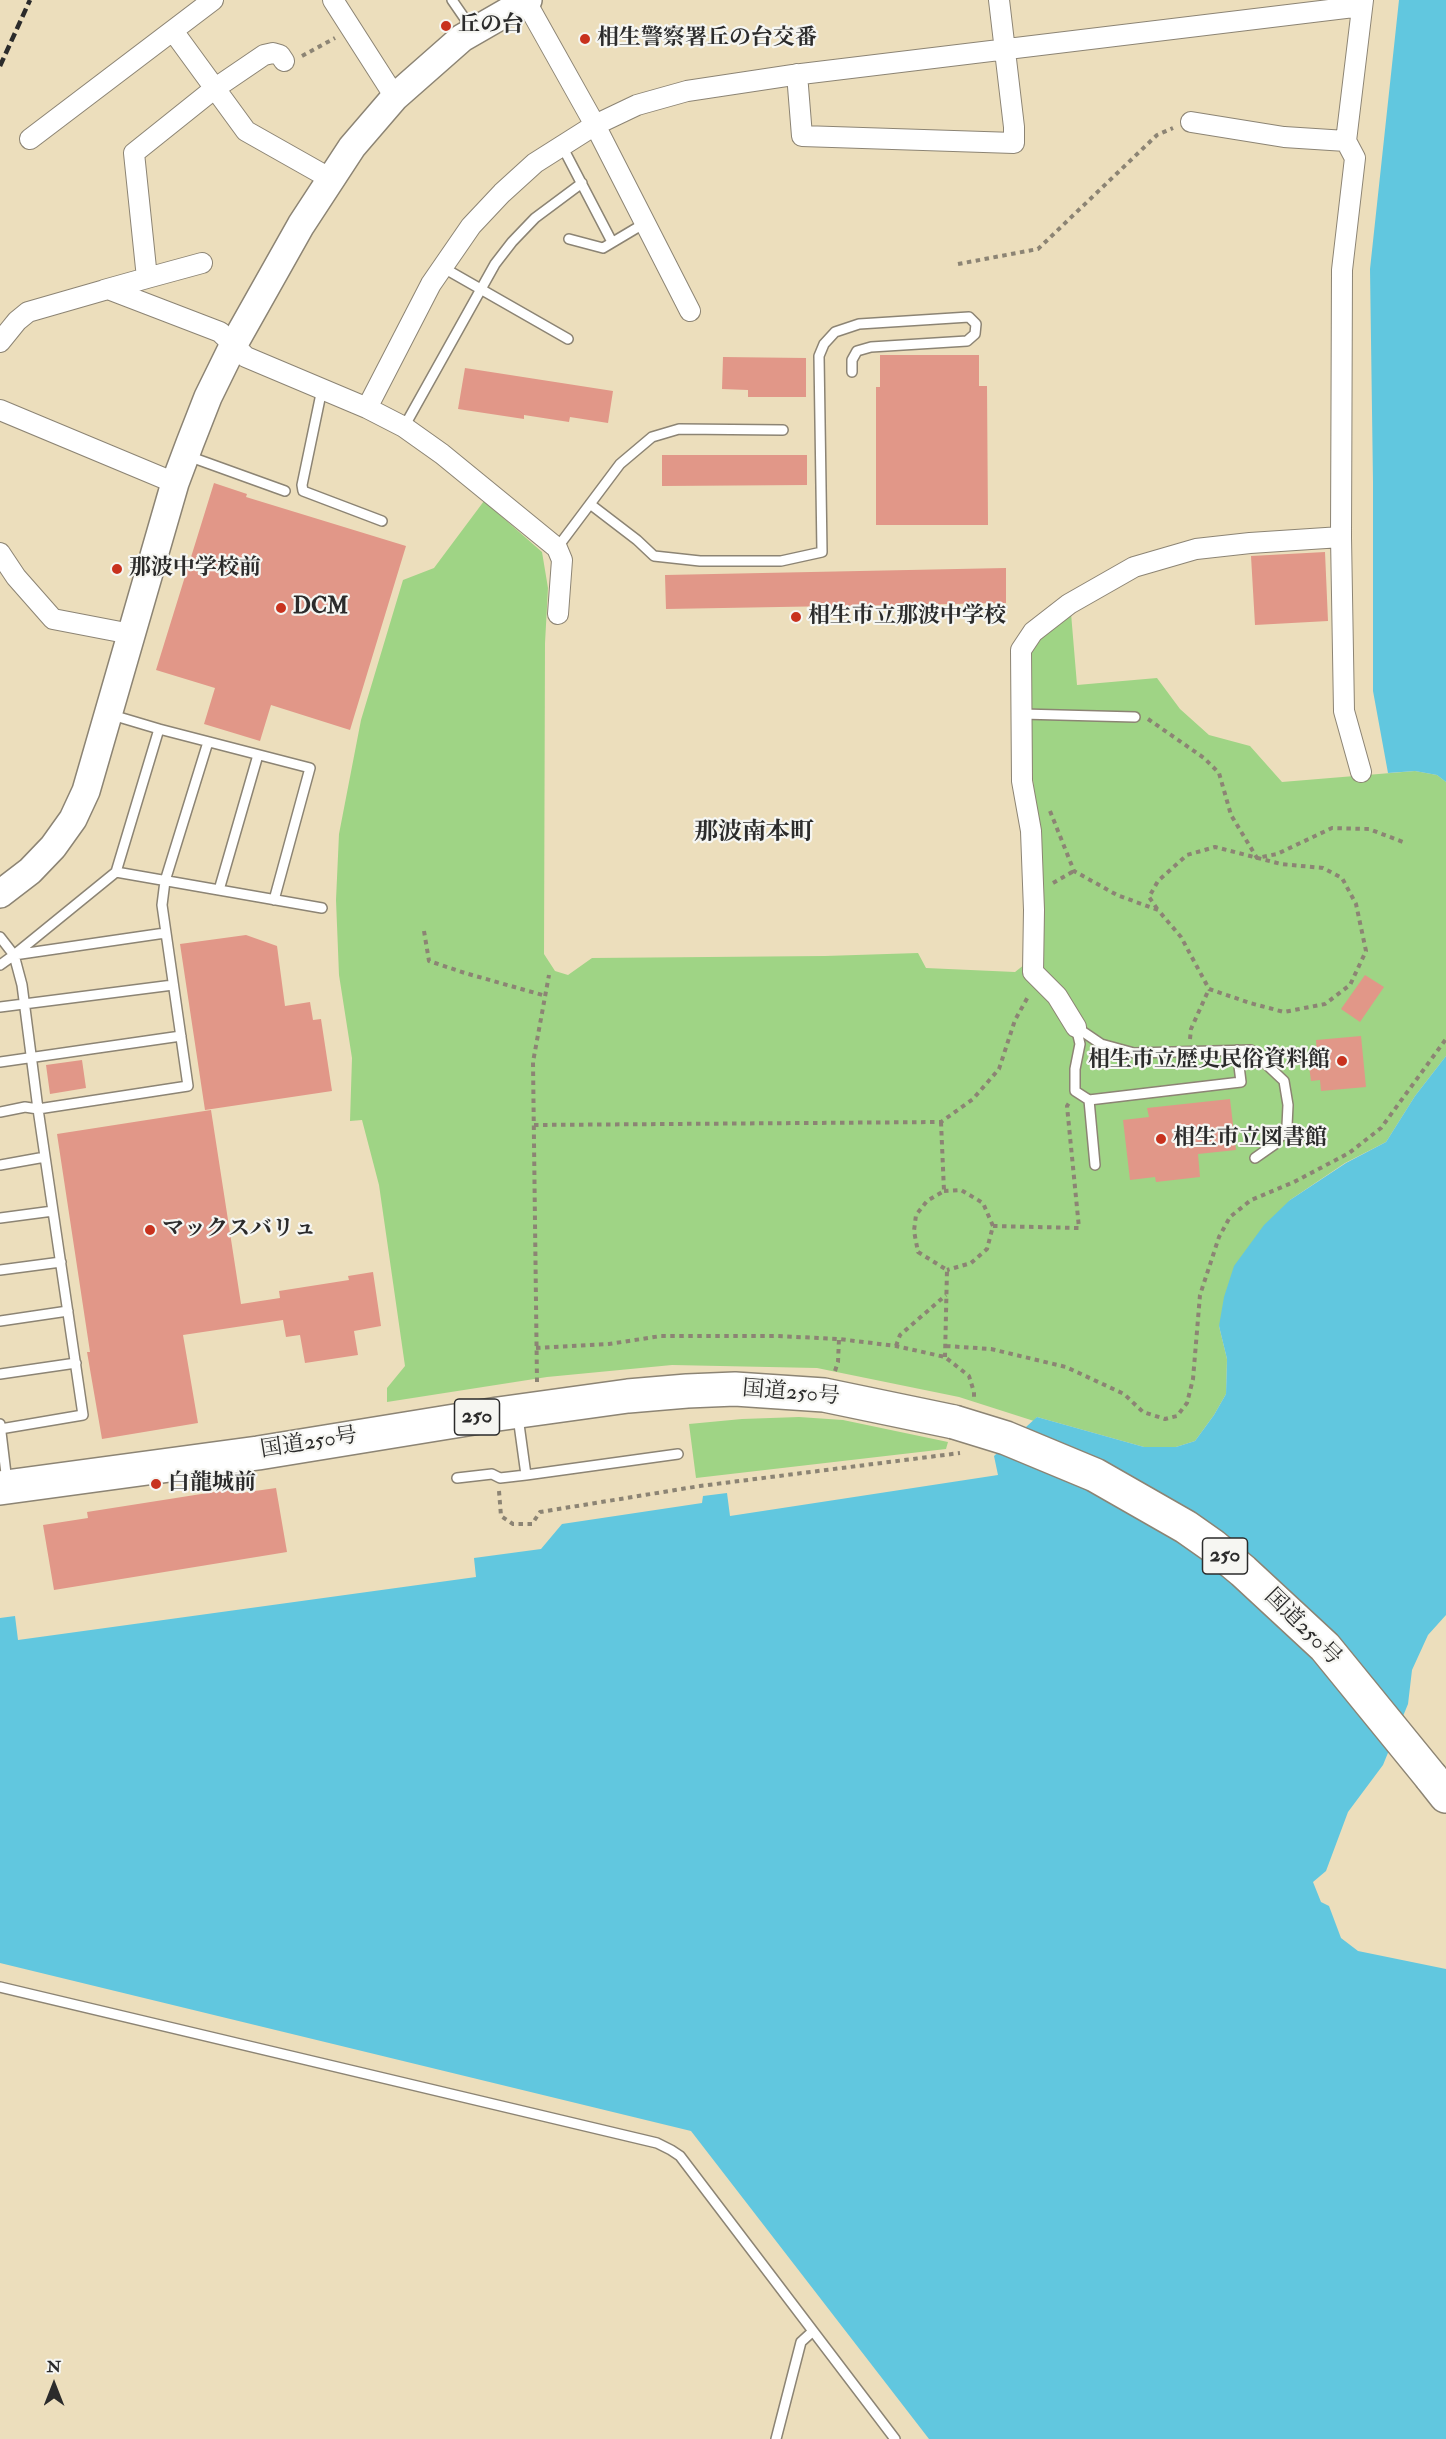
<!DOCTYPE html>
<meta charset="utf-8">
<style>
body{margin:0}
#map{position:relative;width:1446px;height:2439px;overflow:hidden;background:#ecdebc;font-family:"IM FELL Double Pica",serif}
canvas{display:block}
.north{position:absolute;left:24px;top:2355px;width:60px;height:60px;-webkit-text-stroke:4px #f6f6f2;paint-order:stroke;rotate:0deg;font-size:16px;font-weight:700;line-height:24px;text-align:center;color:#2b2b2b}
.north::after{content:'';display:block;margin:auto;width:21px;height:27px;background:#2b2b2b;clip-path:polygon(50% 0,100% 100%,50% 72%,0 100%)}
</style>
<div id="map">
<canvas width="1446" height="2439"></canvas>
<div class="north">N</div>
</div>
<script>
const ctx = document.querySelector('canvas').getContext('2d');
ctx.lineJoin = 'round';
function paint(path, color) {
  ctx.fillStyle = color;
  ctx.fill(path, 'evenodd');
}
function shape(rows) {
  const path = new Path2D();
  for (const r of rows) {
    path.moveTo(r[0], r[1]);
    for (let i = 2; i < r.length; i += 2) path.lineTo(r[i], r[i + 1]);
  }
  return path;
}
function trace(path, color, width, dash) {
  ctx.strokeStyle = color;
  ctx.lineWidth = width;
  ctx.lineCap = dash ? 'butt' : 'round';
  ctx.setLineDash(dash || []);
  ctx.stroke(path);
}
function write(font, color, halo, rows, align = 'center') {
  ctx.font = font + ' "IM FELL Double Pica","Noto Serif JP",serif';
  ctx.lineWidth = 4.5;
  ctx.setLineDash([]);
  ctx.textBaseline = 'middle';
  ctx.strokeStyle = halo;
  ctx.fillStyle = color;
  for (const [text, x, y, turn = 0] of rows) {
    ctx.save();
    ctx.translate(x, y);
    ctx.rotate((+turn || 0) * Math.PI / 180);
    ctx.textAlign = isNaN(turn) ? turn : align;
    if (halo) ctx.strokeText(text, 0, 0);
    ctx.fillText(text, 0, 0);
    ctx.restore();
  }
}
const green = shape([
 [484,501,542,552,548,588,545,643,544,954,555,971,568,975,592,958,825,956,918,953,926,968,1015,972,1043,950,1042,889,1032,767,1029,655,1045,632,1071,613,1077,685,1157,678,1180,709,1209,735,1250,746,1282,782,1415,771,1437,775,1446,782,1446,1056,1415,1096,1386,1142,1345,1163,1290,1200,1219,1326,1227,1359,1226,1394,1214,1415,1195,1441,1176,1447,1144,1447,1037,1417,1034,1421,959,1397,817,1368,672,1365,547,1377,387,1402,387,1388,405,1366,379,1185,362,1120,350,1121,352,1058,339,975,336,900,339,834,361,720,403,580,434,568],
 [799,1417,843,1420,948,1442,946,1449,696,1478,689,1424,742,1419]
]);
const water = shape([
 [1399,0,1446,0,1446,782,1437,775,1415,771,1388,773,1373,691,1373,482,1370,269],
 [1446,1056,1446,1615,1428,1635,1412,1670,1408,1704,1383,1765,1348,1812,1326,1871,1313,1882,1321,1902,1329,1906,1341,1938,1358,1951,1446,1969,1446,2439,929,2439,691,2131,0,1963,0,1618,15,1616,18,1640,476,1577,474,1558,541,1549,562,1524,702,1503,703,1496,727,1493,730,1516,998,1475,994,1456,1037,1417,1144,1447,1176,1447,1195,1441,1214,1415,1226,1394,1227,1359,1219,1326,1224,1297,1234,1266,1264,1225,1290,1200,1346,1163,1386,1142,1415,1096]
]);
const building = shape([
 [880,355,979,355,979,386,987,386,988,525,876,525,876,387,880,387],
 [723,357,806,358,806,397,748,397,748,390,722,389],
 [465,368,613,391,608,423,570,417,569,422,524,415,524,419,458,409],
 [662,455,807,455,807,485,662,486],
 [214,483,247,494,246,497,406,546,350,730,271,705,260,741,204,724,215,688,156,670],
 [1325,552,1328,621,1255,625,1251,556],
 [1006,568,1006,603,666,609,665,575],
 [246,935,277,946,285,1006,310,1002,313,1020,321,1019,332,1091,205,1110,180,944],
 [1365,975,1384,987,1360,1022,1341,1009],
 [1361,1036,1366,1087,1321,1091,1320,1080,1311,1081,1308,1058,1317,1058,1316,1040],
 [82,1060,86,1088,50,1094,46,1065],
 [1230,1099,1236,1150,1198,1154,1200,1177,1156,1182,1155,1177,1130,1180,1123,1120,1149,1117,1147,1108],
 [211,1110,241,1304,280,1298,279,1291,349,1280,348,1276,373,1272,381,1326,354,1331,358,1355,305,1363,300,1335,286,1337,283,1320,183,1335,198,1423,102,1439,87,1352,90,1352,57,1134],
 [276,1488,287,1552,54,1590,43,1525,88,1518,87,1512,233,1489,234,1494]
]);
const path = shape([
 [302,56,335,38],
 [958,264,1038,249,1157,135,1173,128],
 [1148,719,1204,758,1219,773,1231,815,1257,858,1277,854,1332,828,1369,829,1403,842],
 [1050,811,1074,871,1117,895,1158,910,1181,937,1209,989,1250,1003,1284,1012,1325,1004,1350,985,1366,951,1356,904,1342,878,1323,868,1281,864,1215,847,1187,855,1158,881,1149,897,1158,910],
 [1053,883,1074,871],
 [424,931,429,961,465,973,546,996],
 [1190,1039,1191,1029,1209,989],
 [941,1122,944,1191,927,1201,916,1215,914,1231,918,1252,947,1270,945,1357],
 [534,1125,941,1122,973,1099,999,1069,1015,1020,1029,995],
 [944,1191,961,1190,983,1203,993,1226,987,1249,971,1263,947,1270],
 [993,1226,1079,1228,1067,1106,1069,1103],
 [896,1346,900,1335,946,1295],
 [946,1346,991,1349,1066,1367,1124,1394,1143,1412,1165,1419,1177,1416,1187,1403,1193,1379,1200,1295,1219,1237,1230,1217,1251,1200,1294,1182,1349,1153,1381,1128,1446,1039],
 [536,1348,609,1344,661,1336,777,1336,839,1339,896,1346,945,1357,969,1376,974,1392,974,1400],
 [835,1371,838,1362,839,1339],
 [537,1382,533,1062,549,975],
 [499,1491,501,1516,513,1524,532,1524,540,1512,700,1486,960,1453]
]);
const lane = shape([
 [452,0,472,29],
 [562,146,612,242],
 [569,239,603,248,645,223],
 [442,267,568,339],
 [322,389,302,485,303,491,382,521],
 [404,427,495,264,512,242,535,218,582,183],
 [188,456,285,491],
 [590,504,637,540,654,556,700,561,781,561,822,552,819,356,824,344,835,332,859,324,969,317,976,324,975,334,967,341,871,347,857,351,852,360,852,372],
 [557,548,620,464,652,437,679,429,783,430],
 [1022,714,1135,717],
 [112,715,159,729,116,872,14,955,165,933],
 [159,729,310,768,274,900],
 [116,872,322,908],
 [219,890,258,755],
 [0,937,14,955,0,965],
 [0,1007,173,985],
 [1076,1027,1101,1044,1134,1053,1251,1050,1284,1081,1288,1105,1287,1126,1275,1144,1255,1158],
 [1076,1027,1080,1044,1075,1069,1075,1091,1089,1100,1241,1082,1237,1050],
 [0,1062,181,1036],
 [1089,1100,1095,1165],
 [0,1112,25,1107,38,1109,188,1086,162,905,165,881,208,742],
 [0,1165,45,1157],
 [0,1218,53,1211],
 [0,1270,61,1262],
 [0,1321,68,1311],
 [0,1374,76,1363],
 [518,1417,526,1475],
 [0,1424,7,1482],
 [0,1429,83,1415,38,1109,22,985,14,955],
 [457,1478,492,1474,500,1478,526,1475,678,1454],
 [0,1987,657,2143,671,2150,680,2156,895,2439],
 [776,2439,801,2342,812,2332]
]);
const street = shape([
 [333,0,395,97],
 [525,0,595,125,690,311],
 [173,31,246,131,331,179],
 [797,74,802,136,1014,143,1014,127,999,0],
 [1191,122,1284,137,1346,141,1363,0],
 [30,139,213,0],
 [1346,141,1355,158,1342,270,1341,537,1344,711,1361,772],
 [147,278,202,263],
 [104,290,147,278,134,153,214,89,264,55,273,53,280,55,284,61],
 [0,342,17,321,28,312,108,289,220,332,246,357,367,408,404,427,442,454,557,548,562,560,558,614],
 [367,408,431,284,471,226,502,193,535,163,595,125,637,105,687,91,793,75,1362,6],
 [0,410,175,483],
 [0,553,16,577,53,619,131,634],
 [1076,1027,1057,996,1033,972,1034,910,1031,831,1022,781,1021,650,1033,632,1069,604,1134,567,1196,549,1250,543,1341,537]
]);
const secondary = shape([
 [0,894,30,871,53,847,73,819,86,791,175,483,190,443,208,397,234,344,301,225,352,147,395,97,462,38,528,0]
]);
const highway = shape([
 [0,1488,258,1453,498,1414,628,1396,687,1391,735,1389,824,1395,954,1422],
 [1431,1777,1446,1796]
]);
const rail = shape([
 [0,66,30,0]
]);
const highwayBridge = shape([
 [954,1422,1006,1438,1095,1475,1186,1527,1213,1546,1243,1571,1325,1647,1431,1777]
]);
const markers = [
 [446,26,6,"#c8321e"],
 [585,39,6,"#c8321e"],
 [117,569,6,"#c8321e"],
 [281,608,6,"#c8321e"],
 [796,617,6,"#c8321e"],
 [1342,1061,6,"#c8321e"],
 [1161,1139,6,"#c8321e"],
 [150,1230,6,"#c8321e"],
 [156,1484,6,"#c8321e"]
];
const shields = [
 [477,1417,45],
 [1225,1556,45]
];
const shieldNames = [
 ["250",477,1417],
 ["250",1225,1556]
];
const poiNames = [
 ["丘の台",458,26],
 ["相生警察署丘の台交番",597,39],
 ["那波中学校前",129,569],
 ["DCM",293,608],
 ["相生市立那波中学校",808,617],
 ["相生市立歴史民俗資料館",1330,1061,"right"],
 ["相生市立図書館",1173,1139],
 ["マックスバリュ",162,1230],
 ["白龍城前",168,1484]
];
const streetNames = [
 ["国道250号",791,1394,5],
 ["国道250号",309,1444,-9],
 ["国道250号",1302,1628,45]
];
const neighbourhoodNames = [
 ["那波南本町",754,834]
];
paint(green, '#9fd485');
paint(water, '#61c7df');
paint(building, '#e19788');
trace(lane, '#8c8474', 12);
trace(street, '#8c8474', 22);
trace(secondary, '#8c8474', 30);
trace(highway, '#8c8474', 36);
trace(path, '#8c8474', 4, [4.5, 4.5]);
trace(lane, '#fff', 9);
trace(street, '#fff', 20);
trace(secondary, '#fff', 27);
trace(highway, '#fff', 33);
trace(rail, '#2b2b2b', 4.5, [9, 4.5]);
trace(highwayBridge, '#8c8474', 36, []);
trace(highwayBridge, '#fff', 33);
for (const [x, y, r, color] of markers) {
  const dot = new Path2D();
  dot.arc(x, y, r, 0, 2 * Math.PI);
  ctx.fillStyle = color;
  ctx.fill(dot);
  trace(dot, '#f6f6f2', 2);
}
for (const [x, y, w] of shields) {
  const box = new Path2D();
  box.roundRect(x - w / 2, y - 18, w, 36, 4.5);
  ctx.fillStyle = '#f6f6f2';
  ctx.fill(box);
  trace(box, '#2b2b2b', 1.5);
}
write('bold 21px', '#2b2b2b', null, shieldNames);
write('bold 22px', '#2b2b2b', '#f6f6f2', poiNames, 'left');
write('22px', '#2b2b2b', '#f6f6f2', streetNames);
write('bold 24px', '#2b2b2b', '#f6f6f2', neighbourhoodNames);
</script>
